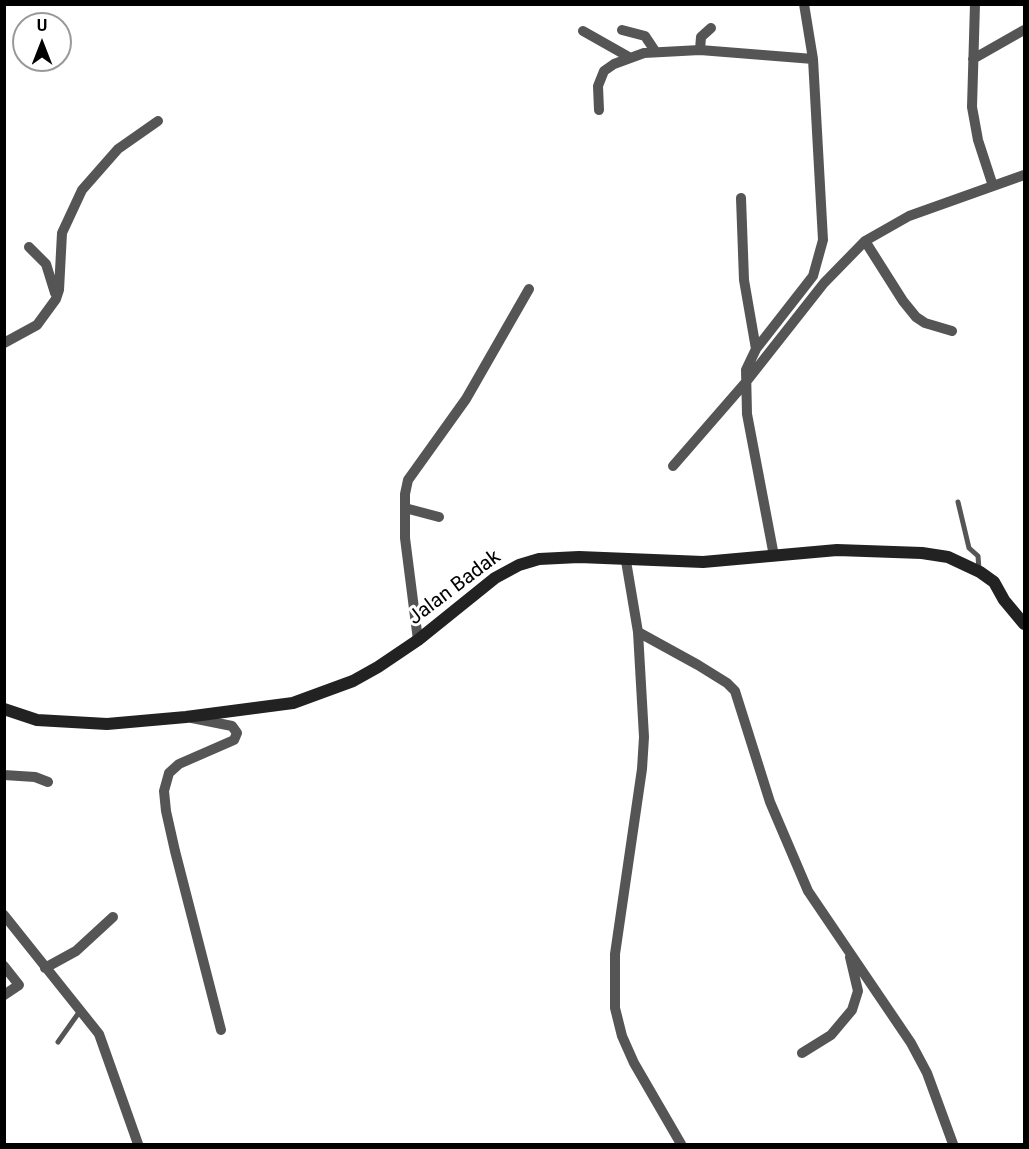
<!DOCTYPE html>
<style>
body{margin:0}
#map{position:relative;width:1029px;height:1149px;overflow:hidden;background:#fff;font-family:Roboto,sans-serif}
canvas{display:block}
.frame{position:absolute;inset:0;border:6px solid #000;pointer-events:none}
.north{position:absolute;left:12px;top:12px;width:60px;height:60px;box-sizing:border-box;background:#fff;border:2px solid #999;border-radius:50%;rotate:0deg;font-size:16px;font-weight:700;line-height:24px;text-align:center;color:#000}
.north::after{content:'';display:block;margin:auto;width:21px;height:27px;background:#000;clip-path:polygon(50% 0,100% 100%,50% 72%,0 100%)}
</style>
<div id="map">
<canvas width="1029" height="1149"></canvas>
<div class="frame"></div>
<div class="north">U</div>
</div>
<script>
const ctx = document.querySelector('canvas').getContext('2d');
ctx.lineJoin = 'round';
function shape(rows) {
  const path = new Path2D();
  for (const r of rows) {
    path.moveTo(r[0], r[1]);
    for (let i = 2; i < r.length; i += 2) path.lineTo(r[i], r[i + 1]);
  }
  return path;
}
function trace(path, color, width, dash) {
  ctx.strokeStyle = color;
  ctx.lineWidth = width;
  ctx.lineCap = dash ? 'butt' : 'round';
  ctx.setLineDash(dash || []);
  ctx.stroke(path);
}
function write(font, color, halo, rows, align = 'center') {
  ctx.font = font + ' Roboto,sans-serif';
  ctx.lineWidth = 6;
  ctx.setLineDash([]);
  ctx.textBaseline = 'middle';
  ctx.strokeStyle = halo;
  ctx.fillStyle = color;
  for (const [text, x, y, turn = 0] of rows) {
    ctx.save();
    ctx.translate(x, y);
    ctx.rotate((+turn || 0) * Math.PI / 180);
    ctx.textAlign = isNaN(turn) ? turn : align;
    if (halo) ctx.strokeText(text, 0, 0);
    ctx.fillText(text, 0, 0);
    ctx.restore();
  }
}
const lane = shape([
 [958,502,969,548,978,556,979,570],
 [58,1042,80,1011]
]);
const street = shape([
 [975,4,972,107,978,140,993,186],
 [622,30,645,36,655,51],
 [583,31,629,57],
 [700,50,701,37,711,28],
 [973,59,1024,30],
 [599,110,598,86,604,71,614,64,644,53,700,50,813,59],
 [741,198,744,280,756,349],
 [865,241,903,301,916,317,925,323,952,331],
 [29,247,46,264,55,293],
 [4,343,37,325,56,299,59,290,62,233,82,190,118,149,158,121],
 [673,466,746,382,824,283,865,241,909,216,1024,175],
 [405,508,439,517],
 [774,556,747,414,746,370,756,349,813,276,823,240,813,59,804,4],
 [626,561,638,632,644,737,642,769,615,954,615,1008,622,1036,634,1063,681,1144],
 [638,632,698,665,727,683,735,691,770,802,808,891,911,1043,927,1073,953,1144],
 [418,640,405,538,405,494,408,480,466,399,529,289],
 [192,718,232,726,237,733,234,740,179,764,169,773,164,791,166,811,175,851,221,1030],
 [4,775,35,777,48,782],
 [4,915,99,1034,138,1144],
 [4,966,19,985,4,995],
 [45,968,76,951,113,917],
 [802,1053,831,1035,852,1010,858,991,850,957]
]);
const secondary = shape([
 [4,709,37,720,107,724,186,717,293,703,353,681,378,667,418,640,495,578,519,565,539,559,579,557,703,562,837,550,922,553,948,557,980,572,994,582,1004,600,1024,624]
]);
const streetNames = [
 ["Jalan Badak",455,588,-37]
];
trace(lane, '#555', 5);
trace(street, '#555', 10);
trace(secondary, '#222', 12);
write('20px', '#000', '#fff', streetNames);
</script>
